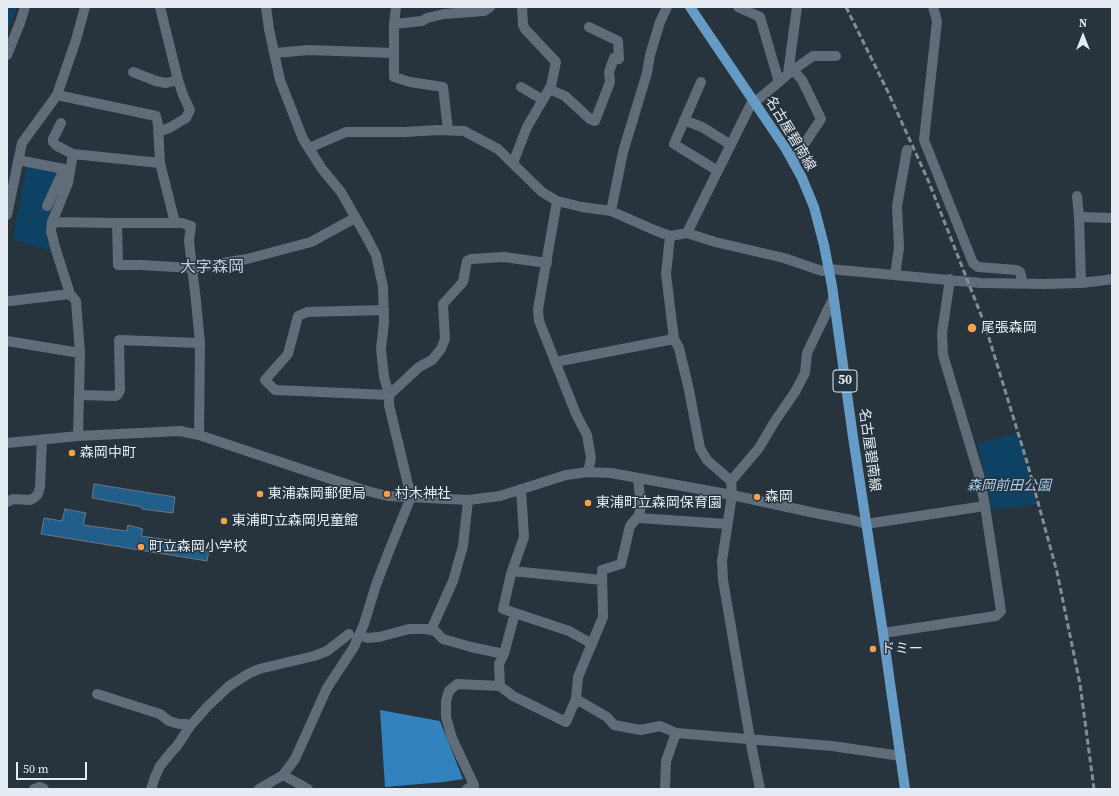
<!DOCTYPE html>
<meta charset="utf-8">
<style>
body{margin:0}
#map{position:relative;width:1119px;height:796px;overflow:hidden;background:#27333d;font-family:"Source Serif 4",serif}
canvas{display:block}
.frame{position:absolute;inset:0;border:8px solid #e4ebf2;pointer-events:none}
.north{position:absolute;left:1063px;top:16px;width:40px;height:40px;-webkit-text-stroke:3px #27333d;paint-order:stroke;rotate:0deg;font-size:11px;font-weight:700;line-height:16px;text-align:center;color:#e4ebf2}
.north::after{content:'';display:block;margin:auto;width:14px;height:18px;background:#e4ebf2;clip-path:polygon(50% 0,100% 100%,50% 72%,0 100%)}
.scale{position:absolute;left:16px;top:762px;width:71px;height:18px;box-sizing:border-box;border:2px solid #e4ebf2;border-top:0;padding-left:5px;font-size:12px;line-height:14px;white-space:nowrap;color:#e4ebf2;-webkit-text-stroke:3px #27333d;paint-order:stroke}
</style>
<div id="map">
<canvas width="1119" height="796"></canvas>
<div class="frame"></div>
<div class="north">N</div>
<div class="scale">50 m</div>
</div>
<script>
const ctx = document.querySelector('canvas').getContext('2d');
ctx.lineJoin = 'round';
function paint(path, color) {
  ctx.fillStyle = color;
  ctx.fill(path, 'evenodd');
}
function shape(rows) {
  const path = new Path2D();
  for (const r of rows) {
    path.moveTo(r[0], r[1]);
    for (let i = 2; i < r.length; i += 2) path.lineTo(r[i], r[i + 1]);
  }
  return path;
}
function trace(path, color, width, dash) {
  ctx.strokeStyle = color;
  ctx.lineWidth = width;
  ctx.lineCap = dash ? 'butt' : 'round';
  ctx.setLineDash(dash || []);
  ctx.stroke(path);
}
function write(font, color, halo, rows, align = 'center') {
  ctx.font = font + ' "Source Serif 4","Noto Sans JP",serif';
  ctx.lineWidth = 3;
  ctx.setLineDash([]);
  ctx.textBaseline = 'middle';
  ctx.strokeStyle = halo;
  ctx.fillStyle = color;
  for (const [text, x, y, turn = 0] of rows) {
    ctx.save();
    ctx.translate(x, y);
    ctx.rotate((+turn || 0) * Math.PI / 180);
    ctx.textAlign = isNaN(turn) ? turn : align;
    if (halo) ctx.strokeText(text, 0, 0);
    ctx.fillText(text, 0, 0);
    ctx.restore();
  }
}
const green = shape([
 [7,7,17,7,7,30],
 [27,164,65,175,46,227,51,250,13,240],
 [1018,433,1037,504,992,510,978,443]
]);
const water = shape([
 [380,710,440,721,463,779,444,782,385,787]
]);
const building = shape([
 [94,484,175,497,173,513,142,509,142,507,92,498,94,484],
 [65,509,86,513,83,525,127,531,128,525,143,529,141,536,210,546,207,561,41,534,44,518,62,521,65,509]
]);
const minor = shape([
 [396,7,394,24,394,77,410,82,443,87,448,130],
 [738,7,760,17,779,82],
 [933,7,937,21,924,140,973,263,978,267,1016,270,1020,272,1023,284],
 [394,24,422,21,427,18,444,14,484,11,490,7],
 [275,53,309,50,394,53],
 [7,55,20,23,25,7],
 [133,72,156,81,166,83,178,80],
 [788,74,797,7],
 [701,82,674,144,718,171],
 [521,87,543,100],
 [549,89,565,96,590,119,595,121,610,82,609,72,614,58,619,59,618,41,589,27],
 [57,95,156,116,158,125,160,163,175,223],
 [755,102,793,70,813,56,836,56],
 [684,120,702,127,731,145],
 [61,123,53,139,53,142,57,146,73,154],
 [158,132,169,128,186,118,190,110,183,95,178,80,160,7],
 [309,148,346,132,405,132,438,130,464,131,498,149,542,192,557,201,582,207,611,211,654,230,670,236,687,233,715,242,784,258,822,271,829,269,981,283,1044,284,1081,283,1106,280,1112,279],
 [18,160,64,169,47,206],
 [793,161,821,119,802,80,793,70],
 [513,163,527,127,551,86,556,62,525,29,523,25,522,7],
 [1077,196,1079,217,1081,283],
 [557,201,538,309,539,321,576,414,587,435,591,458,588,472],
 [611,211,623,152,647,73,650,55,660,22,667,7],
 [7,215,22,143,57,95,76,40,85,7],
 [1079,217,1112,218],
 [52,222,117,223,182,223,191,226,189,241,196,301,200,343,199,435],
 [117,223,118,265,141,265,192,268,247,259,311,242,355,218],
 [687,233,753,100],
 [670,236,666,274,674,339,679,348,689,390,700,448,707,460,731,481],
 [895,275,899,248,897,206,907,150],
 [7,301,10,301,70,294],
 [384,310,307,312,298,316,288,354,265,380,275,390,389,395,419,367,432,360,441,349,445,339,443,304,463,282,467,261,471,259,504,257,547,263],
 [7,341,80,353],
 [555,362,674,339],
 [79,395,116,396,118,394,120,390,119,340,200,343],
 [78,436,80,353,76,301,70,294,55,247,51,231,52,222,68,183,73,154,160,163],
 [7,443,78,436,180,431,199,435,367,491,388,496,468,500,500,496,566,475,588,472,611,473,732,495,815,513,852,520,866,524,985,506],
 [521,489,524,537,511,574,503,609,569,631,592,644],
 [7,502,13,499,30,500,34,498,38,494,40,487,42,440],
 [638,518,727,524],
 [512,571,602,580],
 [431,630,453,581,463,546,468,500],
 [883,633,996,616,1001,611,985,506,979,475,943,355,942,333,950,279],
 [360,635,367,638,379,637,409,629,426,629,435,631,443,639,471,647,504,654],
 [500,686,499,664,504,654,515,613],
 [97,694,160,714,169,721,179,724,186,724,190,726],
 [576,699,607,717,614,725,641,730,660,726,676,733,832,746,901,756],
 [283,775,308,789],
 [34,789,40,787,44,789],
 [151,789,155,777,160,766,173,750,177,746,190,726,207,707,229,686,248,674,259,669,314,656,327,651,349,634],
 [259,789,283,775,295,759,327,688,354,647,364,624,376,585,389,551,411,497,389,405,389,395,384,377,381,349,384,322,383,287,376,255,366,236,341,192,322,169,303,139,280,80,269,29,266,7],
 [467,789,474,785,452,738,446,717,446,701,449,691,457,684,500,686,513,696,566,722,576,699,578,677,603,617,602,570,621,564,630,526,639,515,641,506,638,479],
 [665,789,666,761,676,733],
 [760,789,750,739,723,580,722,561,732,495,731,481,759,448,775,421,795,392,805,373,807,353,833,299]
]);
const major = shape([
 [690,7,786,149,802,178,814,207,824,245,832,286,853,437,883,633,905,789]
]);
const rail = shape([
 [846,7,888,92,928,180,985,325,1027,462,1057,572,1080,684,1094,789]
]);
const markers = [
 [972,328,5,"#f7a149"],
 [72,453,4,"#f7a149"],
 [260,494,4,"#f7a149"],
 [387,494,4,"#f7a149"],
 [757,497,4,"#f7a149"],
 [588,503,4,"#f7a149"],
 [224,521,4,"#f7a149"],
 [141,547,4,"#f7a149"],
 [873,649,4,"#f7a149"]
];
const shields = [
 [845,381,24]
];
const shieldNames = [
 ["50",845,381]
];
const streetNames = [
 ["名古屋碧南線",790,134,59],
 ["名古屋碧南線",869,450,82]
];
const poiNames = [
 ["尾張森岡",981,328],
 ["森岡中町",80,453],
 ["東浦森岡郵便局",268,494],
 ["村木神社",395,494],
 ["森岡",765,497],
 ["東浦町立森岡保育園",596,503],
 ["東浦町立森岡児童館",232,521],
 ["町立森岡小学校",149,547],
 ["ドミー",881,649]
];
const parkNames = [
 ["森岡前田公園",1009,486]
];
const quarterNames = [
 ["大字森岡",212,268]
];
paint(green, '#0e4265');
paint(water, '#3283bd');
paint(building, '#215e8a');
trace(building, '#6a7783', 1);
trace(minor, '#606d79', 10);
trace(major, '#659bc5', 10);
trace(rail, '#828c94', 3, [6, 3]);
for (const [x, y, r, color] of markers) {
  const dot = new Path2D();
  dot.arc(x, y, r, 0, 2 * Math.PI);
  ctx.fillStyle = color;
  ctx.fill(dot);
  trace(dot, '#27333d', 1.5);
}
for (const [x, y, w] of shields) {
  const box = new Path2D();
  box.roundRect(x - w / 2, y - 11, w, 22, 3);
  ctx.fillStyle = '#27333d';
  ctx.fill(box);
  trace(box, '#e4ebf2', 1);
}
write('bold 13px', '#e4ebf2', null, shieldNames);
write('14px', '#e4ebf2', '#27333d', streetNames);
write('14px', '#e4ebf2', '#27333d', poiNames, 'left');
write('italic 14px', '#aacfee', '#27333d', parkNames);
write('16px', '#c1d0dd', '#27333d', quarterNames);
</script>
